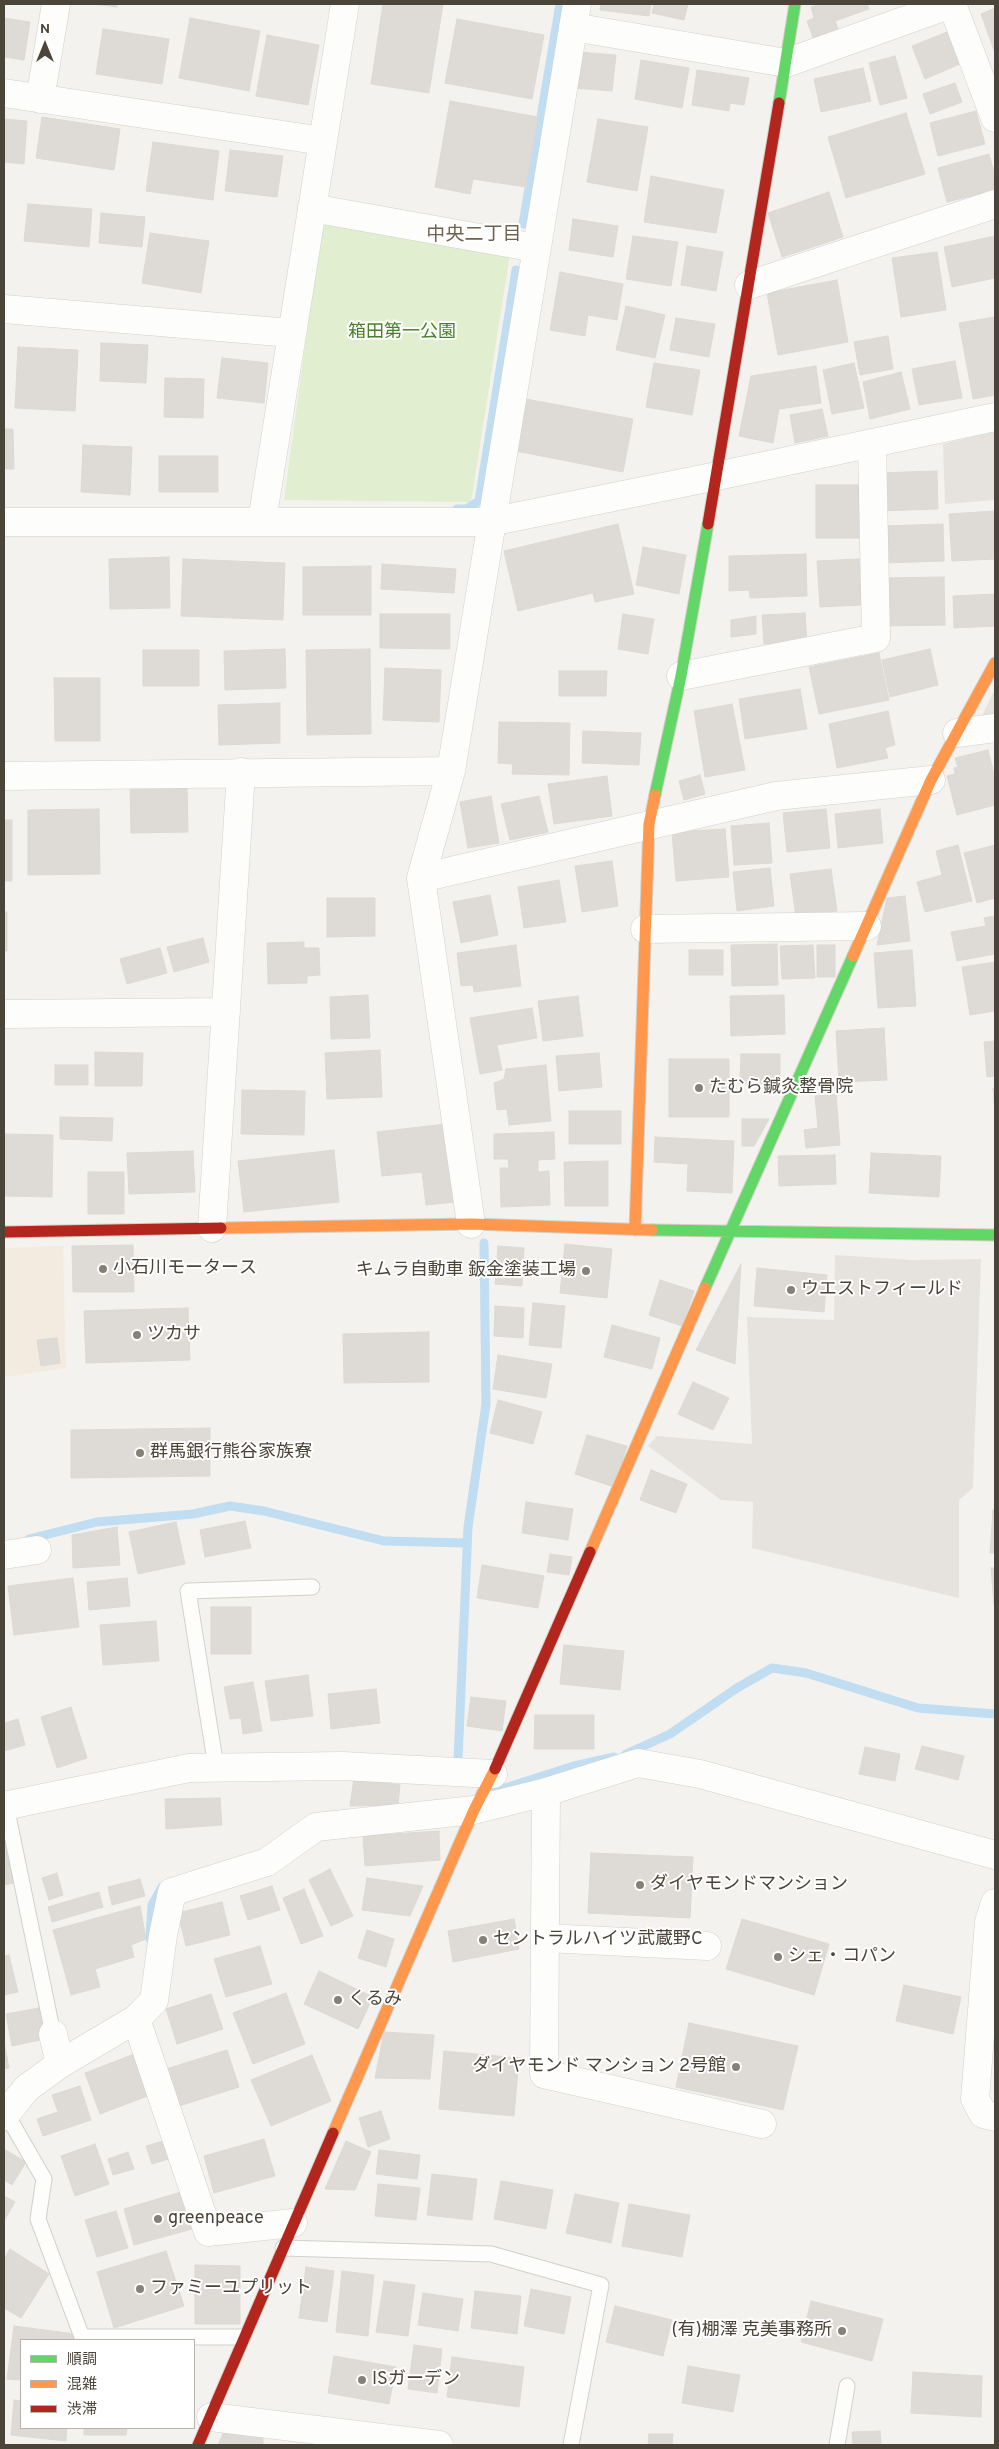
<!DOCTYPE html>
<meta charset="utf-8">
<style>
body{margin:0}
#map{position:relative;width:999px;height:2449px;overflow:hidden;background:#f4f2ee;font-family:Overpass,"Noto Sans JP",sans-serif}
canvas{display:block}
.frame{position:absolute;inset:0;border:5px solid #4b4439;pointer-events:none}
.legend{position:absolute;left:20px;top:2339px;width:175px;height:90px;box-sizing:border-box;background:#fff;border:1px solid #b7b4b0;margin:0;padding:6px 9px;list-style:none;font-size:15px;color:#4b4439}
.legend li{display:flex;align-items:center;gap:10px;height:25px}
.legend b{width:25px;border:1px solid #b7b4b0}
.north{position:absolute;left:20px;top:20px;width:50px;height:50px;-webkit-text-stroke:4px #fff;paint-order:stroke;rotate:0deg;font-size:14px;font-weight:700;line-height:20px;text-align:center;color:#4b4439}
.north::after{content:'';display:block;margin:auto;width:18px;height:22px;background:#4b4439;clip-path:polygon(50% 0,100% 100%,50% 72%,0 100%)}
</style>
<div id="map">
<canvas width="999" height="2449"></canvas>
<div class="frame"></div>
<ul class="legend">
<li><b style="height:6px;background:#63d668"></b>順調</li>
<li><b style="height:6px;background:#ff974d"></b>混雑</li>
<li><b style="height:6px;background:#b3261e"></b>渋滞</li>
</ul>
<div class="north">N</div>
</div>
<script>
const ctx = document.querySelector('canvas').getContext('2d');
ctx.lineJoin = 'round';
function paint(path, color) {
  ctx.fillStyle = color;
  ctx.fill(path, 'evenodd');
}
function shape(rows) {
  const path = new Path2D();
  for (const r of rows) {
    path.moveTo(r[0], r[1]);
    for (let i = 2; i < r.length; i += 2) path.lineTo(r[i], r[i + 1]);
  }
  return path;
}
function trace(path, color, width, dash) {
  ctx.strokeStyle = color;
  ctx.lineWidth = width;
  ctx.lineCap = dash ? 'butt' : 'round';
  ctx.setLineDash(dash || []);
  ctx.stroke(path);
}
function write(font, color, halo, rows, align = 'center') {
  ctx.font = font + ' Overpass,"Noto Sans JP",sans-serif';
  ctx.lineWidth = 4;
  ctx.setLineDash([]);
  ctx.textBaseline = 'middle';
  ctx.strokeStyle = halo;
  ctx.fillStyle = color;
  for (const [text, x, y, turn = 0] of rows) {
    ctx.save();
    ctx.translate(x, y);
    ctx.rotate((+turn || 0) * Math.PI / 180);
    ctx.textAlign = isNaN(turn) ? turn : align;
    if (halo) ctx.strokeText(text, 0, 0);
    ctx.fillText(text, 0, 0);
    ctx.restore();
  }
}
const commercial = shape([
 [63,1246,66,1368,4,1377,4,1248]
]);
const green = shape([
 [322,222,510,254,471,502,284,500]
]);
const parking = shape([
 [995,431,995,500,945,504,943,444],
 [995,689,995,717,980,720],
 [835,1255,912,1260,981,1259,973,1488,959,1500,959,1598,752,1548,753,1502,721,1500,648,1446,657,1436,752,1444,747,1317,834,1320]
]);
const stream = shape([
 [523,224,560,4],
 [457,509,466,509,479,501,516,270],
 [29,1539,97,1522,193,1514,230,1506,264,1511,384,1541,467,1543],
 [626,1754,670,1734,737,1688,772,1668,806,1673,918,1708,995,1714],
 [458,1760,468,1527,486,1404,484,1243],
 [489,1793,574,1766,614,1757],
 [150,1939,152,1905,162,1887]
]);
const building = shape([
 [93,4,117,4,117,7,93,4],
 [383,4,443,4,429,93,371,84,383,4],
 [601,4,651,4,649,16,600,10,601,4],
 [654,4,688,4,684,20,652,13,654,4],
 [821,4,867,4,869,9,835,21,840,34,815,43,807,21,814,18,811,7,821,4],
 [995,8,995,53,981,14,995,8],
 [4,18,30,22,24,60,4,57,4,18],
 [190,18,260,31,249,91,179,78,190,18],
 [457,19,544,35,532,99,445,83,457,19],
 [103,29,169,39,162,84,96,74,103,29],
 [947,32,960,64,925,79,912,46,947,32],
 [267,35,319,45,308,105,256,96,267,35],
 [578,52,616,55,612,91,574,88,578,52],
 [895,56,907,98,880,105,869,63,895,56],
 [641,60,689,68,682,108,635,99,641,60],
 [863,68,871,101,821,112,814,79,863,68],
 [697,70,749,78,744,105,730,103,729,111,692,105,697,70],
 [955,83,962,102,930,114,923,94,955,83],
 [450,101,538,117,526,187,473,179,470,194,435,187,450,101],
 [976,111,985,144,938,156,930,123,976,111],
 [906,113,925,174,846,198,828,137,906,113],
 [42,117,120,129,114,170,36,158,42,117],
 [4,119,27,121,24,164,4,162,4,119],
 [598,119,648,127,637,191,587,182,598,119],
 [153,142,219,151,213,200,146,191,153,142],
 [230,150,283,156,277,197,225,191,230,150],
 [989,154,995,176,995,190,947,202,938,168,989,154],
 [651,176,724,190,716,233,644,222,651,176],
 [829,192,843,237,782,257,768,213,829,192],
 [28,204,92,209,89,247,24,241,28,204],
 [101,213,145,217,142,247,99,243,101,213],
 [573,219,618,226,613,257,569,250,573,219],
 [150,233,209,241,201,293,142,283,150,233],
 [633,236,678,242,671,286,626,279,633,236],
 [995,236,995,278,952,287,944,247,995,236],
 [687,246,723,252,716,291,681,285,687,246],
 [937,252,946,310,901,317,892,258,937,252],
 [560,272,623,284,617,320,588,315,585,336,550,330,560,272],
 [837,280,848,342,778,355,767,293,837,280],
 [626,306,665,315,655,358,616,350,626,306],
 [995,317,995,395,973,399,959,323,995,317],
 [676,318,715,324,709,357,670,350,676,318],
 [888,336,893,369,860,375,854,342,888,336],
 [101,343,148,345,146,383,100,381,101,343],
 [18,347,78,350,75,411,15,408,18,347],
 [222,358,268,363,264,403,217,398,222,358],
 [955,361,962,398,919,405,912,369,955,361],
 [654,363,700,370,692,415,646,407,654,363],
 [854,363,864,408,832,414,823,370,854,363],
 [816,366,821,403,779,409,773,443,739,436,751,376,816,366],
 [901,372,910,409,870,419,863,382,901,372],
 [165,378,204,379,203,418,164,417,165,378],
 [526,399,633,419,623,472,516,451,526,399],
 [822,409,828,436,795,443,790,415,822,409],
 [4,429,13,429,14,469,4,469,4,429],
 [83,445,132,447,130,495,81,492,83,445],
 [159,456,218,456,218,492,159,492,159,456],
 [937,471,938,509,879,511,878,473,937,471],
 [816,485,859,485,859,538,816,538,816,485],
 [995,511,995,559,952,561,949,514,995,511],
 [618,524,634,594,595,602,593,593,518,611,504,551,618,524],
 [943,524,944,561,884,563,883,526,943,524],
 [643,547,686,555,679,594,636,585,643,547],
 [806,554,807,596,750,598,749,590,729,591,729,556,806,554],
 [169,557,170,608,110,609,109,559,169,557],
 [183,559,285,563,283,620,181,616,183,559],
 [859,559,861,605,820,607,817,561,859,559],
 [382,564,456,569,454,593,381,589,382,564],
 [371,566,371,615,303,615,303,567,371,566],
 [944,577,945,625,882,626,881,578,944,577],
 [995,594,995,626,954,628,953,596,995,594],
 [805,613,807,643,764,644,762,615,805,613],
 [380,614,450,614,450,649,380,648,380,614],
 [623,614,654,619,648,654,618,649,623,614],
 [756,616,756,634,731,637,731,620,756,616],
 [285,649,286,688,225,690,224,651,285,649],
 [370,649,371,734,307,735,306,650,370,649],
 [930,649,938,685,890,697,882,660,930,649],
 [143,650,199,650,199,686,143,686,143,650],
 [879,653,889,700,819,714,809,667,879,653],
 [385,668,441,670,439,722,383,720,385,668],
 [559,671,607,671,606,696,559,696,559,671],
 [54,678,100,678,100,741,55,741,54,678],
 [800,689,807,729,745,739,739,699,800,689],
 [280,703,280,743,219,745,218,705,280,703],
 [732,704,745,770,705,777,694,711,732,704],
 [888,711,895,745,885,748,888,758,837,768,829,724,888,711],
 [499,722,570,723,569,775,512,774,513,764,498,763,499,722],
 [583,731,641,733,639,765,582,763,583,731],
 [988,750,995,778,995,805,957,815,947,776,955,774,954,768,958,767,955,758,988,750],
 [700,775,705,794,684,800,679,781,700,775],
 [607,776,612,816,554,824,548,784,607,776],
 [187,783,188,832,131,833,130,785,187,783],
 [491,796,499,843,468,848,460,802,491,796],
 [539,796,548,832,510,840,501,804,539,796],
 [99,809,100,874,28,875,28,810,99,809],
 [826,809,830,848,787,852,783,813,826,809],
 [880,809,883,843,838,848,835,814,880,809],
 [4,820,12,820,12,881,4,881,4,820],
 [769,823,772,863,734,865,731,826,769,823],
 [725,829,729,877,676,881,672,832,725,829],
 [958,845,972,901,925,912,917,882,942,875,936,851,958,845],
 [995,845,995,898,977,903,964,853,995,845],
 [612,861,618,906,582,912,575,866,612,861],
 [770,868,774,906,737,911,733,872,770,868],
 [831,869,837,911,796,917,790,874,831,869],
 [559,880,566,922,524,928,518,887,559,880],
 [490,895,498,935,461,943,453,902,490,895],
 [905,896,910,941,877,945,887,898,905,896],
 [327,898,375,898,375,936,327,937,327,898],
 [4,912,7,912,7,951,4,951,4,912],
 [995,916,995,954,957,961,951,932,986,926,984,918,995,916],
 [203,938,209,962,174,972,167,947,203,938],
 [304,942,304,948,319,948,320,975,307,976,307,983,268,984,267,943,304,942],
 [777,944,778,985,732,986,731,945,777,944],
 [516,945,521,986,474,992,473,985,461,986,457,953,516,945],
 [813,945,815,978,782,979,780,946,813,945],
 [817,945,835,945,835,977,817,977,817,945],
 [160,948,167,973,127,984,120,959,160,948],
 [689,950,723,950,723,975,689,975,689,950],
 [912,950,916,1006,878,1008,874,953,912,950],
 [995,962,995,1011,970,1015,962,967,995,962],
 [368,995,370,1038,331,1039,330,997,368,995],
 [784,995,785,1034,731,1036,730,996,784,995],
 [578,996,583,1036,543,1041,538,1001,578,996],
 [532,1008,537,1038,497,1045,502,1070,480,1074,470,1018,532,1008],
 [884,1028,887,1080,839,1082,836,1031,884,1028],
 [995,1041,995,1076,987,1077,984,1042,995,1041],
 [380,1050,382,1097,327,1099,325,1053,380,1050],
 [95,1052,143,1053,142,1086,95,1086,95,1052],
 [599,1053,602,1087,559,1091,556,1056,599,1053],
 [741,1054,780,1054,780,1084,740,1084,741,1054],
 [669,1059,729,1059,729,1117,669,1117,669,1059],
 [55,1065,88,1065,88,1085,55,1085,55,1065],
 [546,1065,551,1121,509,1125,507,1109,497,1110,494,1083,504,1079,506,1069,546,1065],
 [993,1089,995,1089,995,1112,993,1089],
 [242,1090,305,1091,304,1135,241,1134,242,1090],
 [836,1094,840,1145,806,1148,804,1130,818,1128,815,1096,836,1094],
 [569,1111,621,1111,621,1144,569,1144,569,1111],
 [60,1117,113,1118,112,1141,60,1139,60,1117],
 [742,1119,769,1119,754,1146,742,1146,742,1119],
 [446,1124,455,1202,426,1205,422,1172,382,1176,377,1132,446,1124],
 [554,1132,555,1159,538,1160,538,1172,549,1171,550,1205,501,1207,500,1168,509,1168,508,1159,494,1159,494,1134,554,1132],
 [4,1134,53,1135,52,1197,4,1196,4,1134],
 [655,1137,734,1141,732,1193,687,1191,688,1164,654,1162,655,1137],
 [334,1150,339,1202,244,1212,238,1161,334,1150],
 [193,1151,195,1192,129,1194,127,1153,193,1151],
 [871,1153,941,1156,939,1197,869,1193,871,1153],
 [835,1155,836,1184,779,1186,778,1156,835,1155],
 [608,1161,608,1206,565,1206,564,1162,608,1161],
 [88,1172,124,1172,124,1214,88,1214,88,1172],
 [565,1244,612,1249,607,1298,560,1293,565,1244],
 [133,1245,134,1292,73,1292,72,1246,133,1245],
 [498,1246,524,1248,522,1286,495,1284,498,1246],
 [741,1264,735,1364,696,1350,741,1264],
 [757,1268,827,1275,824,1312,754,1306,757,1268],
 [660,1280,694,1291,682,1326,649,1315,660,1280],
 [533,1303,565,1306,561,1348,529,1345,533,1303],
 [495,1306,524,1308,523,1338,494,1336,495,1306],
 [188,1308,190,1360,86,1363,84,1311,188,1308],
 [612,1325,660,1338,652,1369,604,1357,612,1325],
 [429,1332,429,1382,344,1383,343,1334,429,1332],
 [57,1338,60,1363,41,1366,37,1340,57,1338],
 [498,1355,552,1364,546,1398,493,1389,498,1355],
 [693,1382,729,1398,713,1430,678,1414,693,1382],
 [498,1400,542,1412,533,1444,490,1433,498,1400],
 [210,1428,210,1476,71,1478,71,1430,210,1428],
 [587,1435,627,1446,614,1487,575,1474,587,1435],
 [651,1470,687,1484,676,1513,640,1500,651,1470],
 [526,1502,573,1509,568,1540,522,1533,526,1502],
 [993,1510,995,1510,995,1553,990,1553,993,1510],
 [245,1521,251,1548,205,1557,200,1530,245,1521],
 [176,1522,185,1564,138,1574,129,1532,176,1522],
 [117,1527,120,1565,73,1568,72,1535,117,1527],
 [550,1554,572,1557,569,1575,547,1572,550,1554],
 [482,1565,544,1576,538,1608,477,1598,482,1565],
 [991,1568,995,1568,995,1605,994,1605,991,1568],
 [73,1578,79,1627,14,1635,8,1586,73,1578],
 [127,1578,130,1606,89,1610,87,1582,127,1578],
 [211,1607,251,1607,251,1654,211,1654,211,1607],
 [156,1621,159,1661,103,1665,100,1625,156,1621],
 [564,1645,624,1651,620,1690,560,1684,564,1645],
 [308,1675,313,1716,271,1721,265,1681,308,1675],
 [253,1682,262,1731,243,1734,241,1718,230,1719,224,1687,253,1682],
 [376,1689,380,1723,331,1729,328,1694,376,1689],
 [471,1697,506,1701,502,1731,467,1726,471,1697],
 [71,1707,87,1758,57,1768,41,1717,71,1707],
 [535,1715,594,1715,594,1749,534,1749,535,1715],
 [18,1719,25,1745,4,1751,4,1723,18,1719],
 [922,1746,964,1756,958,1780,915,1769,922,1746],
 [865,1747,900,1754,895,1781,859,1774,865,1747],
 [354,1778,400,1785,398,1805,350,1806,354,1778],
 [220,1798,222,1825,166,1829,165,1799,220,1798],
 [439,1831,440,1860,365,1866,363,1836,439,1831],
 [4,1841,14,1883,4,1885,4,1841],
 [591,1853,693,1857,690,1918,588,1913,591,1853],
 [330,1869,353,1916,331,1926,309,1880,330,1869],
 [57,1873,63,1895,49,1900,42,1878,57,1873],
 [367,1878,423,1886,410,1916,362,1910,367,1878],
 [140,1879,145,1896,112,1905,108,1887,140,1879],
 [272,1886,280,1910,248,1920,240,1896,272,1886],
 [304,1889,323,1936,301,1944,283,1898,304,1889],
 [99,1892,103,1907,52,1922,48,1907,99,1892],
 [222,1902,230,1935,186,1946,178,1913,222,1902],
 [140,1906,146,1939,131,1945,134,1957,95,1969,100,1987,71,1995,53,1930,140,1906],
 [514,1919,519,1949,453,1962,448,1931,514,1919],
 [742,1919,829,1944,814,1995,726,1969,742,1919],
 [367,1930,394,1939,386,1967,358,1958,367,1930],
 [260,1946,272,1984,226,1997,214,1959,260,1946],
 [9,1955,18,1992,4,1995,4,1956,9,1955],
 [319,1971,373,1997,358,2029,304,2004,319,1971],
 [904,1985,961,1997,953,2034,896,2021,904,1985],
 [286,1993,305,2044,253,2064,233,2013,286,1993],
 [211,1994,223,2029,177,2044,166,2009,211,1994],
 [39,2008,45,2039,12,2046,6,2014,39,2008],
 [689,2023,798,2046,783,2110,676,2087,689,2023],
 [384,2032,434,2035,430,2079,375,2078,384,2032],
 [4,2042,9,2068,4,2069,4,2042],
 [227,2050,239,2087,179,2106,166,2069,227,2050],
 [444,2051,519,2058,514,2116,439,2109,444,2051],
 [137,2053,153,2094,100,2114,85,2073,137,2053],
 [312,2055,331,2101,271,2126,251,2080,312,2055],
 [80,2086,91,2120,43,2136,37,2119,58,2112,52,2095,80,2086],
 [381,2111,390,2139,368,2147,359,2118,381,2111],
 [170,2139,175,2157,152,2164,146,2146,170,2139],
 [264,2139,275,2176,214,2193,204,2156,264,2139],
 [346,2141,371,2152,355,2190,325,2189,346,2141],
 [95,2144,109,2184,75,2196,61,2156,95,2144],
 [4,2149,26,2162,12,2185,4,2180,4,2149],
 [379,2150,420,2155,417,2179,376,2174,379,2150],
 [128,2152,134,2169,113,2175,108,2159,128,2152],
 [432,2174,477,2179,472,2220,427,2215,432,2174],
 [501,2181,553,2190,546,2229,494,2219,501,2181],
 [378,2184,420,2188,416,2220,375,2216,378,2184],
 [181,2192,192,2229,134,2245,124,2209,181,2192],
 [575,2194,619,2203,611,2243,566,2233,575,2194],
 [4,2196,15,2202,4,2221,4,2196],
 [629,2204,690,2215,682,2257,622,2246,629,2204],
 [116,2211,128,2248,97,2257,85,2220,116,2211],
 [10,2249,49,2274,21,2318,4,2308,4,2259,10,2249],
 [166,2251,184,2306,114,2328,97,2272,166,2251],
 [195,2265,240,2266,240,2324,195,2324,195,2265],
 [306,2267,334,2271,327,2322,299,2318,306,2267],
 [342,2271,374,2275,368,2336,336,2332,342,2271],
 [384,2281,415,2285,408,2336,376,2332,384,2281],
 [531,2289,571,2297,564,2334,524,2326,531,2289],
 [475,2291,521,2296,517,2334,471,2328,475,2291],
 [423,2293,463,2299,458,2331,418,2325,423,2293],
 [811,2301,883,2319,872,2361,801,2342,811,2301],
 [615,2306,672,2320,663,2356,606,2342,615,2306],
 [14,2326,75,2334,74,2340,21,2340,21,2380,7,2379,14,2326],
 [414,2345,442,2349,437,2393,408,2389,414,2345],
 [334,2356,396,2367,389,2404,328,2393,334,2356],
 [452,2357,524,2367,519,2407,447,2397,452,2357],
 [688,2366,740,2375,733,2412,682,2403,688,2366],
 [913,2372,982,2376,981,2417,911,2413,913,2372],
 [14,2400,21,2401,21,2428,67,2428,66,2441,11,2435,14,2400],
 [84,2428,127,2428,126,2435,84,2435,84,2428],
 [225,2429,263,2436,263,2445,218,2445,225,2429],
 [880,2431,881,2445,853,2445,852,2432,880,2431],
 [649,2434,673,2434,672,2445,648,2445,649,2434]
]);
const lane = shape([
 [216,1767,188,1591,312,1587],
 [6,1806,53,2034],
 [7,2115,44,2179,38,2219,82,2337,243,2337],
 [283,2248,491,2254,601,2285,571,2445],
 [837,2445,847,2386]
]);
const street = shape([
 [952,4,995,118],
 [573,27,786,63,951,4],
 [4,93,323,141],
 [40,99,56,4],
 [312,208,536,248],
 [749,285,995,204],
 [4,309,291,333],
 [262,521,345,4],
 [4,522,490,522,717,476,995,417],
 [681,676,876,638,872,443],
 [957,733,995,728],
 [4,776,451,771],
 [421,878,776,796,931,780],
 [645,929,867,926],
 [4,1014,226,1012],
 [471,1224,421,878,451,771,577,4],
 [212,1228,241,772],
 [4,1555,37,1550],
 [546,1792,544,2074,762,2124],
 [4,1806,189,1768,343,1766,493,1774],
 [995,1903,989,1922,975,2099,983,2114,995,2117],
 [545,1938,707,1946],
 [136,2019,208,2232,293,2223],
 [53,2034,60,2064],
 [4,2116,27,2088,60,2064,136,2019,154,2001,163,1935,172,1892,267,1862,316,1827,474,1810,546,1792,638,1763,700,1774,995,1855],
 [211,2417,439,2445]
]);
const fast = shape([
 [779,103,795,4],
 [655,795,681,676,708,524],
 [652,1230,995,1235],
 [705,1288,853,956]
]);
const slow = shape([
 [853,956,931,780,995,663],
 [221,1228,471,1224,652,1230],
 [635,1230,649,824,655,795],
 [590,1552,705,1288],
 [333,2133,474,1810,495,1769]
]);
const jam = shape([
 [708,524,779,103],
 [4,1232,221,1228],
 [495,1769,590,1552],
 [198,2445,333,2133]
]);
const markers = [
 [699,1088,5,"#868178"],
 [103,1269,5,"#868178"],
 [586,1271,5,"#868178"],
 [791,1290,5,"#868178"],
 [137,1335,5,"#868178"],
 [140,1453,5,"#868178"],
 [640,1885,5,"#868178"],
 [483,1940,5,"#868178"],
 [778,1957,5,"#868178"],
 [338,2000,5,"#868178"],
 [736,2067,5,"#868178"],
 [158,2219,5,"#868178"],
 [140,2289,5,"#868178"],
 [842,2331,5,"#868178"],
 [362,2380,5,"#868178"]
];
const parkNames = [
 ["箱田第一公園",402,333]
];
const poiNames = [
 ["たむら鍼灸整骨院",709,1088],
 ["小石川モータース",113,1269],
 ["キムラ自動車 鈑金塗装工場",576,1271,"right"],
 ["ウエストフィールド",801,1290],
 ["ツカサ",147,1335],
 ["群馬銀行熊谷家族寮",150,1453],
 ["ダイヤモンドマンション",650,1885],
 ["セントラルハイツ武蔵野C",493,1940],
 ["シェ・コパン",788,1957],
 ["くるみ",348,2000],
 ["ダイヤモンド マンション 2号館",726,2067,"right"],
 ["greenpeace",168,2219],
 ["ファミーユプリット",150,2289],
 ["(有)棚澤 克美事務所",832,2331,"right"],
 ["ISガーデン",372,2380]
];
const neighbourhoodNames = [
 ["中央二丁目",474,236]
];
paint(commercial, '#f3ebdf');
paint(green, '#e1eecf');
paint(parking, '#e6e3df');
trace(stream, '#c0ddf1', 9);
paint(building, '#dedbd6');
trace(building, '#dcd9d4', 1);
trace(lane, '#d2d0cb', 17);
trace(street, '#d2d0cb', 29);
trace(fast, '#d3cfc5', 13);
trace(slow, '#d3cfc5', 13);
trace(jam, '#d3cfc5', 13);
trace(lane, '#fdfdfc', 15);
trace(street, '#fdfdfc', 28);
trace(fast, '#63d668', 11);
trace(slow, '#ff974d', 11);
trace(jam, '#b3261e', 11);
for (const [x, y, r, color] of markers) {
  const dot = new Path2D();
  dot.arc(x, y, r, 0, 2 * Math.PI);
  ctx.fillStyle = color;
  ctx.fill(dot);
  trace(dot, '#fff', 2);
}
write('18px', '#4a7f2a', '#fff', parkNames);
write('18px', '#4b4439', '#fff', poiNames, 'left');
write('19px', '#6e6250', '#fff', neighbourhoodNames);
</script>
